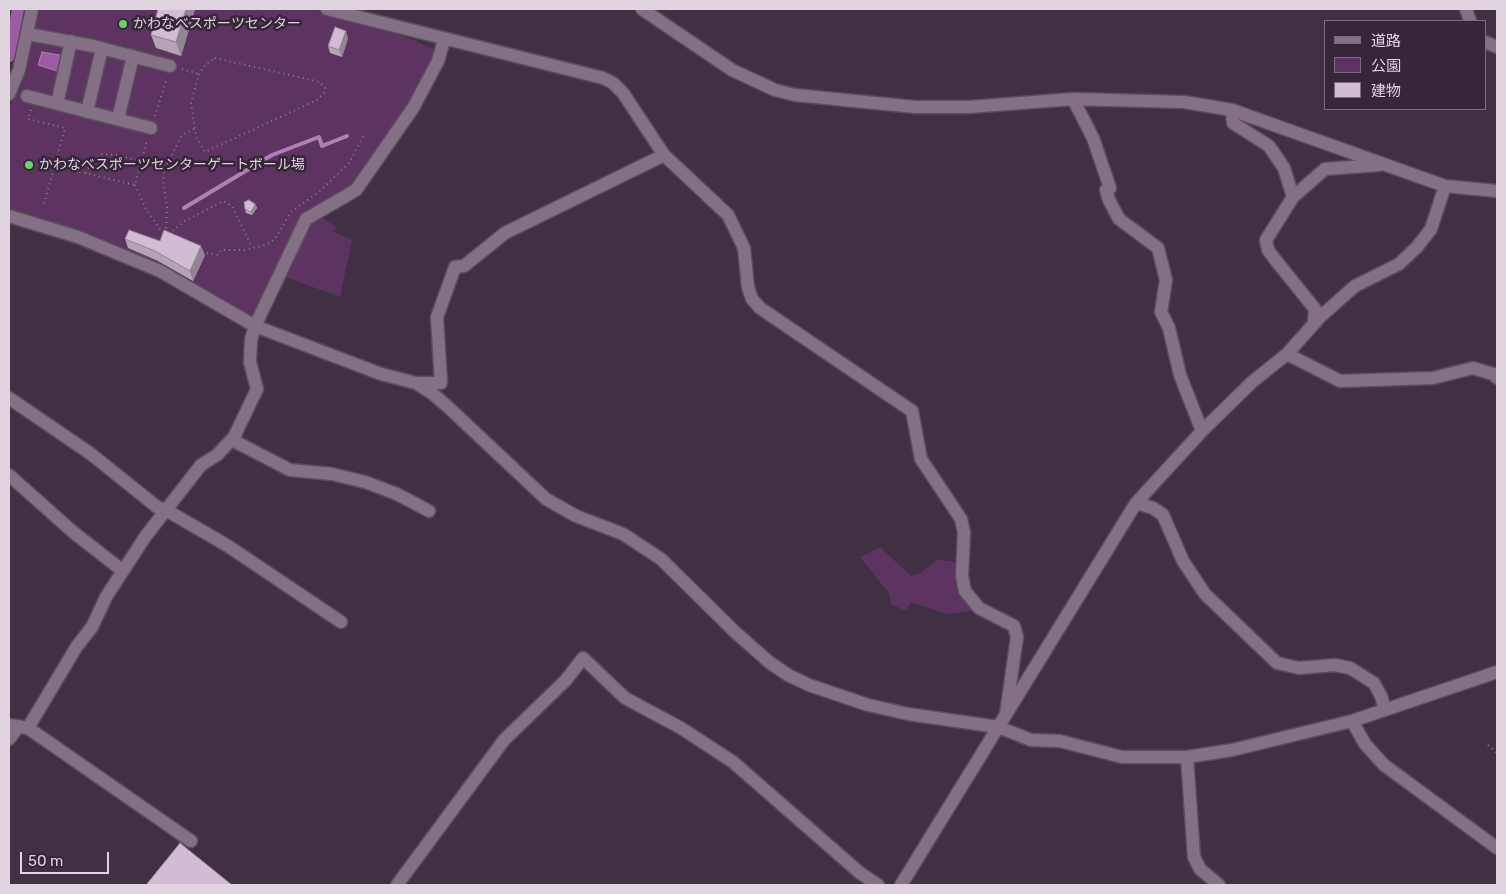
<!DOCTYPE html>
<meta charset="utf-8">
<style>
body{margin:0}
#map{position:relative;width:1506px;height:894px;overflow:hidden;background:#413043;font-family:Rubik,"Noto Sans JP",sans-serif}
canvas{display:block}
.frame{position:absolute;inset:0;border:10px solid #dfd4e0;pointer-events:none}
.legend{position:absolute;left:1324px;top:20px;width:162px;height:90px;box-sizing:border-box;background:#372639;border:1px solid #7a6c7c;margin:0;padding:6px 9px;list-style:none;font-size:15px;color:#dfd4e0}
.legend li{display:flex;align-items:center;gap:10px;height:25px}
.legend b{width:25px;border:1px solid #7a6c7c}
.scale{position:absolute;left:20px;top:852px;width:89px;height:22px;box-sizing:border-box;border:2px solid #dfd4e0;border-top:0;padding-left:6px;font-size:15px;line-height:18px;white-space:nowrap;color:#dfd4e0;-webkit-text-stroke:4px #372639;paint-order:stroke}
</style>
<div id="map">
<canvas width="1506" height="894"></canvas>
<div class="frame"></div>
<ul class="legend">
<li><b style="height:6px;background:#837085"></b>道路</li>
<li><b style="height:14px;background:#5d3362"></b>公園</li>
<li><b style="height:14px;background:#d1bcd3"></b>建物</li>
</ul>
<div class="scale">50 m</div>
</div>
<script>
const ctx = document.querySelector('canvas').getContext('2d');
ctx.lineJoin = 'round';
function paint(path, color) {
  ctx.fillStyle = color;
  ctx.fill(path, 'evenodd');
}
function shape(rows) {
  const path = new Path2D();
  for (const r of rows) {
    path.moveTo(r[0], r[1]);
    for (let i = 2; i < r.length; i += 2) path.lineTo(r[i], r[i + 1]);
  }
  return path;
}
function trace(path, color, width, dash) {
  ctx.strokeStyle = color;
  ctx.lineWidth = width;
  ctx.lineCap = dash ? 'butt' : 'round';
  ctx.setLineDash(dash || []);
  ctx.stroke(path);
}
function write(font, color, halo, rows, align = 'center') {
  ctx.font = font + ' Rubik,"Noto Sans JP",sans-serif';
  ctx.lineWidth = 5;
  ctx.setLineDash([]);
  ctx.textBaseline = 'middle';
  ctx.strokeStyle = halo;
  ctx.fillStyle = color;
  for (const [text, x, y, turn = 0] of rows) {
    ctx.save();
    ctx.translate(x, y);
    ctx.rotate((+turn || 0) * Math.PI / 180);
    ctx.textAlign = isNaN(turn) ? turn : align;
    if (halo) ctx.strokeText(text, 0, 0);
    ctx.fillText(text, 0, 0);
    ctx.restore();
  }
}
const green = shape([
 [38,9,312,9,397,33,441,52,356,186,303,214,254,320,31,217,9,209,9,108,16,92],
 [318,215,336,227,334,232,352,240,340,297,283,276,307,221],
 [880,547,911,576,922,572,936,560,950,561,959,565,974,611,947,614,911,602,906,611,891,604,889,593,860,557]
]);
const water = shape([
 [42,52,65,56,60,72,38,65,42,52]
]);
const stream = shape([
 [184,208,272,155,319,137,322,146,347,136]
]);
const canal = shape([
 [9,56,18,9]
]);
const path = shape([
 [215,58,320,82,325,88,324,93,317,100,205,152,196,136,191,103,199,74,206,64,215,58],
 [182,69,199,74],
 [31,110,28,119,65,128,44,204],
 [155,116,167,78],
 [55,166,135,185,147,140],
 [86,173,90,165,100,154,119,155,142,162],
 [135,185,146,209,164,235],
 [166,233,167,207,163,180,165,168,182,135,194,129],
 [169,234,185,221,223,201,232,206,252,247],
 [202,252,218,255,221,250,244,250,266,245,275,239,291,212,320,191,349,163,365,133],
 [1488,745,1497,753]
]);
const minor = shape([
 [327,9,603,78,613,83,623,93,664,155,728,215,744,248,748,287,752,299,760,308,912,411,921,459,961,519,964,532,962,576,965,591,979,608,1014,626,1017,637,1006,714],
 [642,9,732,70,775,90,795,95,915,107,969,107,1073,99,1184,102,1232,110,1445,186,1497,191],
 [1466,9,1470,21],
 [28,34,93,46,170,66],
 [1485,42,1497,47],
 [9,94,19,70,32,9],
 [27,96,151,128],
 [1073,99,1093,138,1110,188,1106,190,1109,200,1119,219,1158,248,1166,280,1161,312,1169,328,1180,375,1202,431],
 [57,104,71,41],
 [1232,110,1233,123,1269,146,1284,168,1293,197,1266,240,1268,250,1277,262,1315,309,1314,323],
 [87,112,102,48],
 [118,119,133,56],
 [1293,197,1325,169,1379,165],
 [9,216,78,237,160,271,255,326,381,374,416,383,433,394,448,407,546,499,576,516,623,534,661,559,735,632,769,662,788,675,809,685,868,705,908,714,998,727,1031,740,1060,741,1122,757,1187,757,1232,750,1352,721,1497,672],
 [1287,354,1340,381,1433,378,1473,368,1493,374,1497,378],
 [416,383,441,383,437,317,455,267,464,266,505,233,664,155],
 [9,398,91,454,157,507,166,510,228,546,341,622],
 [232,440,290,470,332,474,365,482,397,494,429,511],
 [9,475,73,532,123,571],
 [1136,503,1153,508,1163,515,1183,561,1205,594,1277,663,1299,668,1335,665,1350,668,1374,683,1381,696,1385,710],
 [1352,721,1365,744,1384,765,1497,848],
 [9,725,28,728,191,841],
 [28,728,77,646,92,627,106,597,145,537,201,465,217,455,234,437,257,389,250,362,251,340,255,326,306,219,356,190,413,108,438,61,444,40],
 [9,739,19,726],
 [1187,757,1194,857,1200,869,1219,885],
 [397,885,504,740,566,680,583,658,625,698,681,728,733,762,860,873,878,885],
 [901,885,1136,503,1202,431,1252,382,1287,354,1320,317,1355,286,1399,264,1417,247,1431,229,1445,186]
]);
const wall = shape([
 [158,9,195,9,181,56,156,48,151,35],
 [348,38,342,57,330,53,328,46],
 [255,204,257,208,252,215,246,213,245,209],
 [125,239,160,241,205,255,193,281,158,261,128,248]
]);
const shadedWall = shape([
 [186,9,195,9,181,56,176,42],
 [346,31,348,38,342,57,339,50],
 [255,204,257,208,252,215,251,212],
 [201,246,205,255,193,281,190,271]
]);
const building = shape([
 [158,9,186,9,176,42,151,35,158,9],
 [335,27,346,31,339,50,328,46,335,27],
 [249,200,255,204,251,212,245,209,244,202,249,200],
 [129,230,160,241,164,230,201,246,190,271,155,251,125,239,129,230],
 [180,843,232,885,146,885,180,843]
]);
const markers = [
 [123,24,5,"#67d465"],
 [29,165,5,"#67d465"]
];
const poiNames = [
 ["かわなべスポーツセンター",133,24],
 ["かわなべスポーツセンターゲートボール場",39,165]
];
paint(green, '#5d3362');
paint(water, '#9c5ca3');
trace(water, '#b080b5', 1);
trace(stream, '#b080b5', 4);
trace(canal, '#9c5ca3', 12);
trace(minor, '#5b4d5c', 15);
trace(path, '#8c7e8e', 2, [1, 4]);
trace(minor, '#837085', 12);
paint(wall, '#b4a2b5');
paint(shadedWall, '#928494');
paint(building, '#d1bcd3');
trace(building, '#928494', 1);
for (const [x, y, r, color] of markers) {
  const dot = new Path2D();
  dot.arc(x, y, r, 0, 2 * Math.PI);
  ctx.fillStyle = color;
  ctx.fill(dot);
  trace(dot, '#372639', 2);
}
write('14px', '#dfd4e0', '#372639', poiNames, 'left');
</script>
